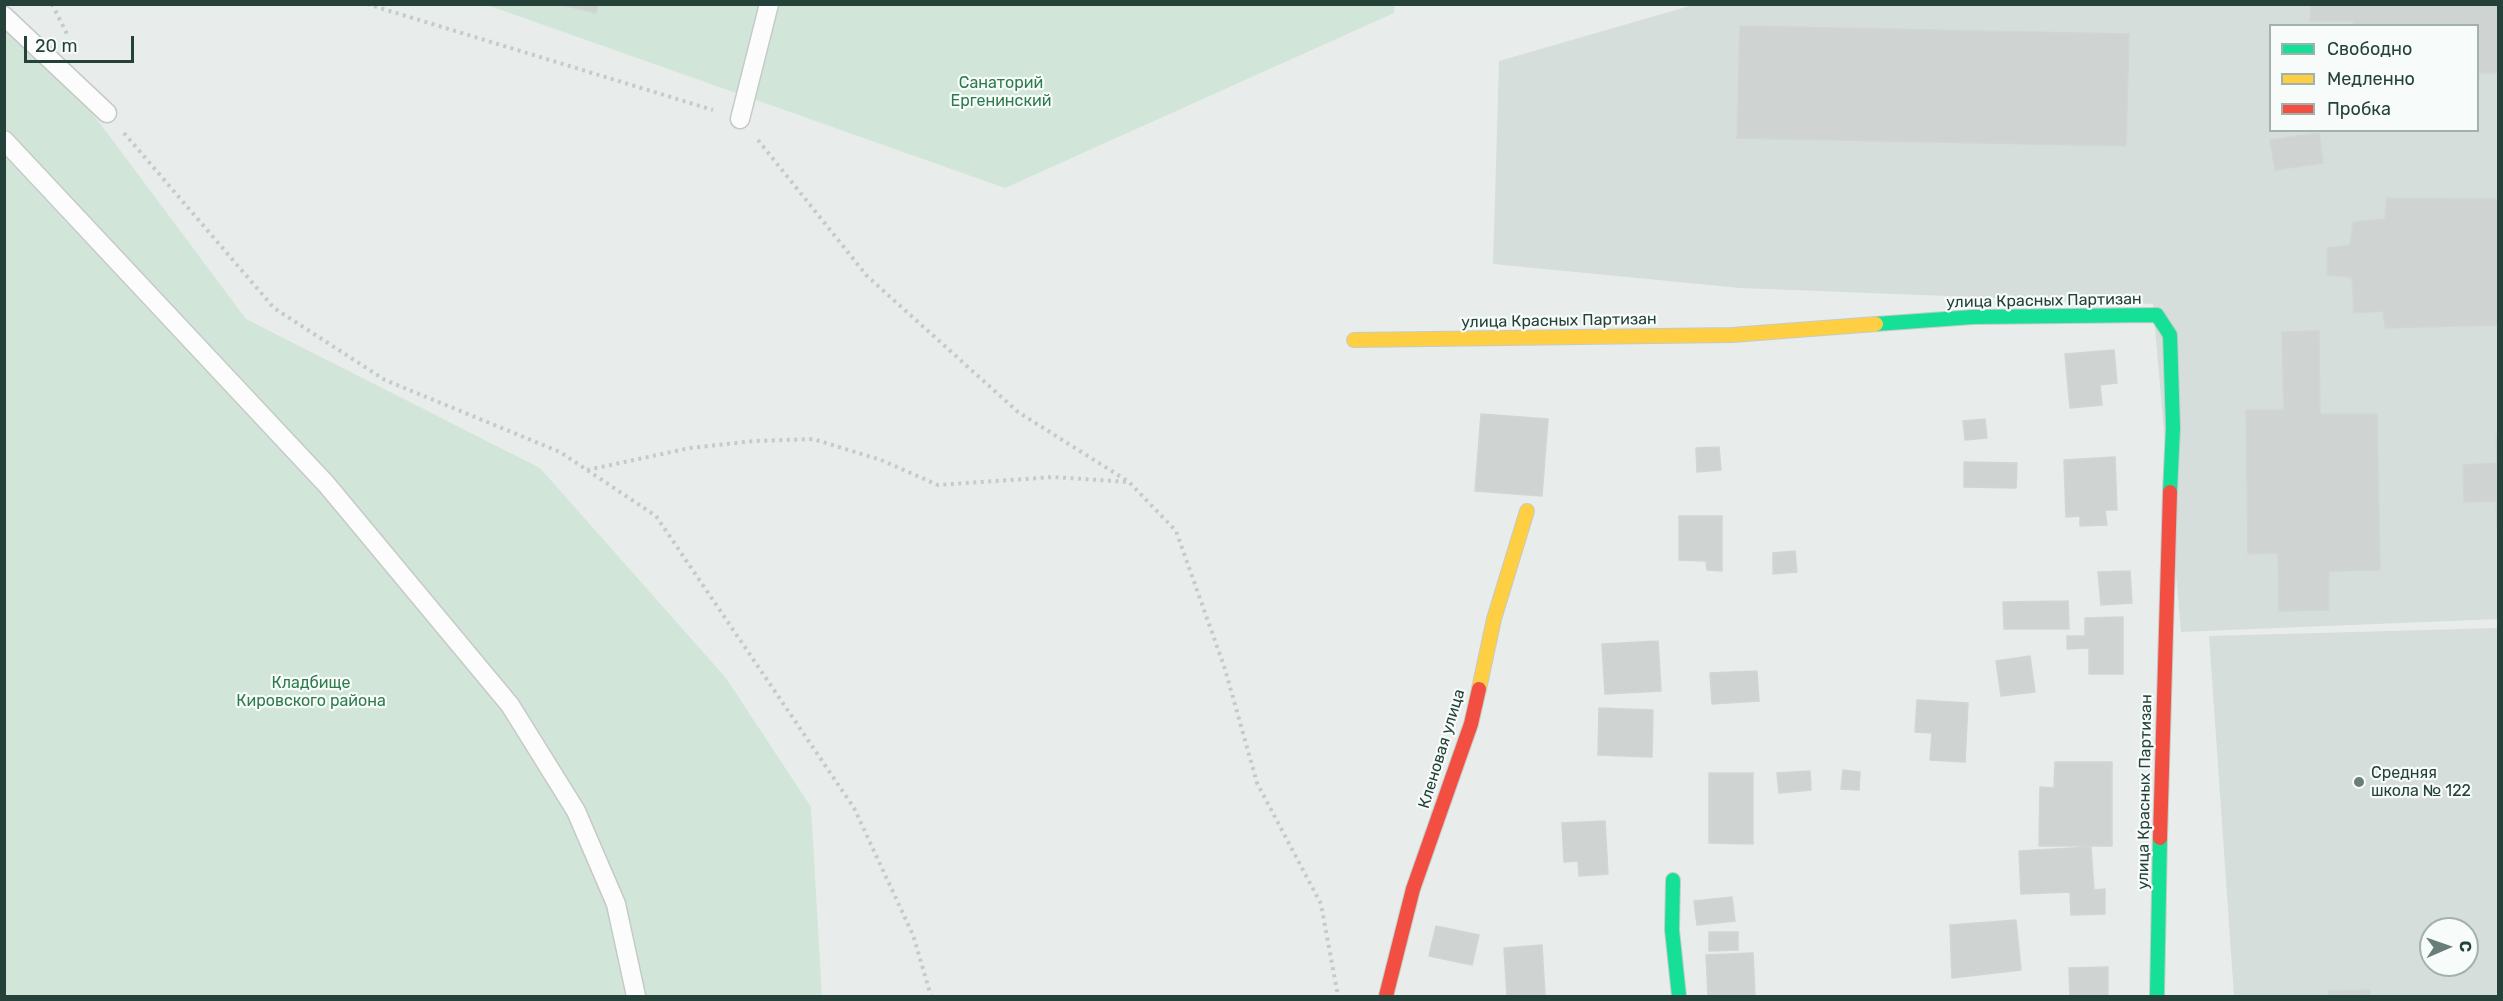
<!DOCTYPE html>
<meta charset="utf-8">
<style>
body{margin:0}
#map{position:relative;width:2503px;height:1001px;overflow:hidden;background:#e8edeb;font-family:Rubik,sans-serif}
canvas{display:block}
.frame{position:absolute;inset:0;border:6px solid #24423a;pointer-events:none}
.legend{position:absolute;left:2269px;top:24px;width:210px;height:108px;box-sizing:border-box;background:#f7fbf9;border:2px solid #a3b1ad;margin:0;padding:8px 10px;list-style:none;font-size:18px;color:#24423a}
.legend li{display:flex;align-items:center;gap:12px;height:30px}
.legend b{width:30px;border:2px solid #a3b1ad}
.north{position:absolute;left:2419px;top:917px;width:60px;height:60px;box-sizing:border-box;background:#f7fbf9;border:2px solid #a3b1ad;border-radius:50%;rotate:88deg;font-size:16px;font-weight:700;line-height:24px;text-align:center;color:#24423a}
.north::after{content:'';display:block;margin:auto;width:21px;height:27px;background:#697e78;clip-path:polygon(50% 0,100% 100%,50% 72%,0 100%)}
.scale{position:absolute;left:24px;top:36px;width:110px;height:27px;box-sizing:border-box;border:3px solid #24423a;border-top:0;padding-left:8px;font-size:18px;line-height:21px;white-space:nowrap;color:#24423a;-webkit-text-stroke:4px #f7fbf9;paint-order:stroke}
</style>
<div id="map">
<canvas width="2503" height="1001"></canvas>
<div class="frame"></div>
<ul class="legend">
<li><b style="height:8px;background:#16e098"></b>Свободно</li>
<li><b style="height:8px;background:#ffcf43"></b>Медленно</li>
<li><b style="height:8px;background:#f24e42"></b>Пробка</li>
</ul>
<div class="north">С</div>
<div class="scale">20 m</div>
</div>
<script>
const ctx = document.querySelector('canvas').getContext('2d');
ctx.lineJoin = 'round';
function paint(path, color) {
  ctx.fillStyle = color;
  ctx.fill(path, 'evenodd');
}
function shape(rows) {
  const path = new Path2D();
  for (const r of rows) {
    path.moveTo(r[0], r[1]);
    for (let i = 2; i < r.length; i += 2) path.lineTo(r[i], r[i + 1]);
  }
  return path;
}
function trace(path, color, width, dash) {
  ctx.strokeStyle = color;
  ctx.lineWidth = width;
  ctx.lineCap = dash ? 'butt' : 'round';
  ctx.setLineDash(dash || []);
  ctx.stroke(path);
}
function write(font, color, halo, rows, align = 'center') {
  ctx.font = font + ' Rubik,sans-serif';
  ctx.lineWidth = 4.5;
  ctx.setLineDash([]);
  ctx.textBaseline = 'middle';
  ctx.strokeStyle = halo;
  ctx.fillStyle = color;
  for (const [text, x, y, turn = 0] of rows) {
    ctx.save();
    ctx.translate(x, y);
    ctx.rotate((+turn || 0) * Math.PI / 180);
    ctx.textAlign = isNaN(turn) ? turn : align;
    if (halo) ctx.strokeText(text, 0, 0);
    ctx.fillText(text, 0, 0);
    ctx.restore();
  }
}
const built = shape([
 [1693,5,2498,5,2498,619,2181,632,2153,304,1740,288,1493,264,1499,61],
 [2270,26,2478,26,2478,130,2270,130],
 [2498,628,2498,996,2234,996,2209,636],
 [2431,929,2467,929,2467,965,2431,965]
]);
const green = shape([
 [7,4,105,130,246,319,540,468,726,678,811,807,822,996,5,996,4,5],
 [487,5,1395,5,1394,13,1005,188]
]);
const building = shape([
 [559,4,598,4,596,13,559,4],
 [2311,4,2498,4,2498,73,2478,73,2478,26,2353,26,2353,21,2310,21,2311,4],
 [1740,26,2129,34,2126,146,1737,138,1740,26],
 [2319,133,2323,163,2275,170,2270,140,2319,133],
 [2387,198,2498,199,2498,325,2385,328,2383,311,2354,313,2352,277,2327,275,2327,248,2350,245,2353,222,2385,219,2387,198],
 [2319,331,2320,414,2377,414,2380,570,2329,571,2329,610,2279,611,2278,553,2248,554,2246,410,2284,410,2282,332,2319,331],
 [2114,350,2117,383,2100,385,2102,405,2070,408,2065,354,2114,350],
 [1481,414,1548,419,1542,496,1475,491,1481,414],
 [1985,419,1987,438,1965,440,1963,421,1985,419],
 [2496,435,2498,435,2497,530,2496,501,2464,502,2463,465,2497,463,2496,435],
 [1719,447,1721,470,1697,472,1696,448,1719,447],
 [2115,457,2117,510,2105,510,2107,525,2080,526,2080,516,2066,517,2064,460,2115,457],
 [1964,462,2017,463,2016,488,1964,487,1964,462],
 [1679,516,1722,516,1722,571,1707,570,1706,561,1679,560,1679,516],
 [1795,551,1797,572,1773,574,1773,553,1795,551],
 [2130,571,2132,603,2101,605,2098,572,2130,571],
 [2068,601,2069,629,2004,629,2003,602,2068,601],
 [2123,617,2123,674,2089,674,2089,648,2067,649,2067,636,2085,636,2085,618,2123,617],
 [1658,641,1661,691,1605,694,1602,644,1658,641],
 [2030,656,2035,692,2001,696,1996,661,2030,656],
 [1757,671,1759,701,1712,704,1710,673,1757,671],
 [1917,700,1968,703,1965,762,1930,760,1932,733,1915,732,1917,700],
 [1599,708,1653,710,1652,757,1598,755,1599,708],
 [2055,762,2112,762,2112,846,2039,846,2040,787,2054,788,2055,762],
 [1843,770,1860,772,1859,790,1841,789,1843,770],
 [1810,771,1811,790,1779,793,1777,773,1810,771],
 [1709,773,1753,773,1753,844,1709,843,1709,773],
 [1605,821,1608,874,1579,876,1578,861,1564,862,1562,823,1605,821],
 [2091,847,2094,890,2105,889,2105,914,2071,915,2070,892,2021,894,2019,851,2091,847],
 [1732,897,1735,921,1697,925,1694,901,1732,897],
 [2016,920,2021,970,1952,978,1950,925,2016,920],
 [1436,926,1479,935,1472,965,1429,956,1436,926],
 [1709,932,1738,932,1738,950,1709,951,1709,932],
 [1542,945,1545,996,1507,996,1504,948,1542,945],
 [1753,953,1755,996,1708,996,1706,955,1753,953],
 [2108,967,2108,996,2070,996,2069,968,2108,967],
 [2370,990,2370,996,2329,996,2328,991,2370,990]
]);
const path = shape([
 [52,4,68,36],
 [367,4,713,110],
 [124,133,274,308,385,380,560,452,656,516,854,808,913,935,931,996],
 [758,140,867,276,1018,412,1129,482,1176,531,1225,669,1257,783,1321,904,1338,996],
 [587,470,690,448,754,441,813,439,881,460,938,485,1053,477,1128,482]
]);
const lane = shape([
 [4,16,107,113],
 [740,119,769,4],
 [4,140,327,485,510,705,576,811,616,904,636,996]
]);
const fast = shape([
 [1876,324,1973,317,2157,315,2170,335,2173,428,2170,492],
 [1673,880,1672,930,1679,996],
 [2157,996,2160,838]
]);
const slow = shape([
 [1354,340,1732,335,1876,324],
 [1479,689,1494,619,1527,511]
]);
const jam = shape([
 [2160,838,2170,492],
 [1386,996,1413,889,1471,724,1479,689]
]);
const markers = [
 [2359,782,6,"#697e78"]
];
const parkNames = [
 ["Санаторий",1001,83],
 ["Ергенинский",1001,101],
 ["Кладбище",311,683],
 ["Кировского района",311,701]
];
const streetNames = [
 ["улица Красных Партизан",2044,301,-1],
 ["улица Красных Партизан",1559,321,-1],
 ["Кленовая улица",1442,749,-73],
 ["улица Красных Партизан",2145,792,-89]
];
const poiNames = [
 ["Средняя",2371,773],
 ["школа № 122",2371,791]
];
paint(built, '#d6dedb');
paint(green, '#d1e6d8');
paint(building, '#cfd4d2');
trace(building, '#d1d6d4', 1.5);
trace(lane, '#c5cac8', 21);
trace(fast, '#c3cbc8', 16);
trace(slow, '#c3cbc8', 16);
trace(jam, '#c3cbc8', 16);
trace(path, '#c3ccca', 4, [3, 4.5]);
trace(lane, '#fcfcfc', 18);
trace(fast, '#16e098', 14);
trace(slow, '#ffcf43', 14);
trace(jam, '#f24e42', 14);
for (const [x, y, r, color] of markers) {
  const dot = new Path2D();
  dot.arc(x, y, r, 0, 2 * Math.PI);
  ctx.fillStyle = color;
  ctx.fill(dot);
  trace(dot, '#f7fbf9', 2);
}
write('16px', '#2d7a4b', '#f7fbf9', parkNames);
write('16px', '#24423a', '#f7fbf9', streetNames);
write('16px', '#24423a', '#f7fbf9', poiNames, 'left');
</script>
